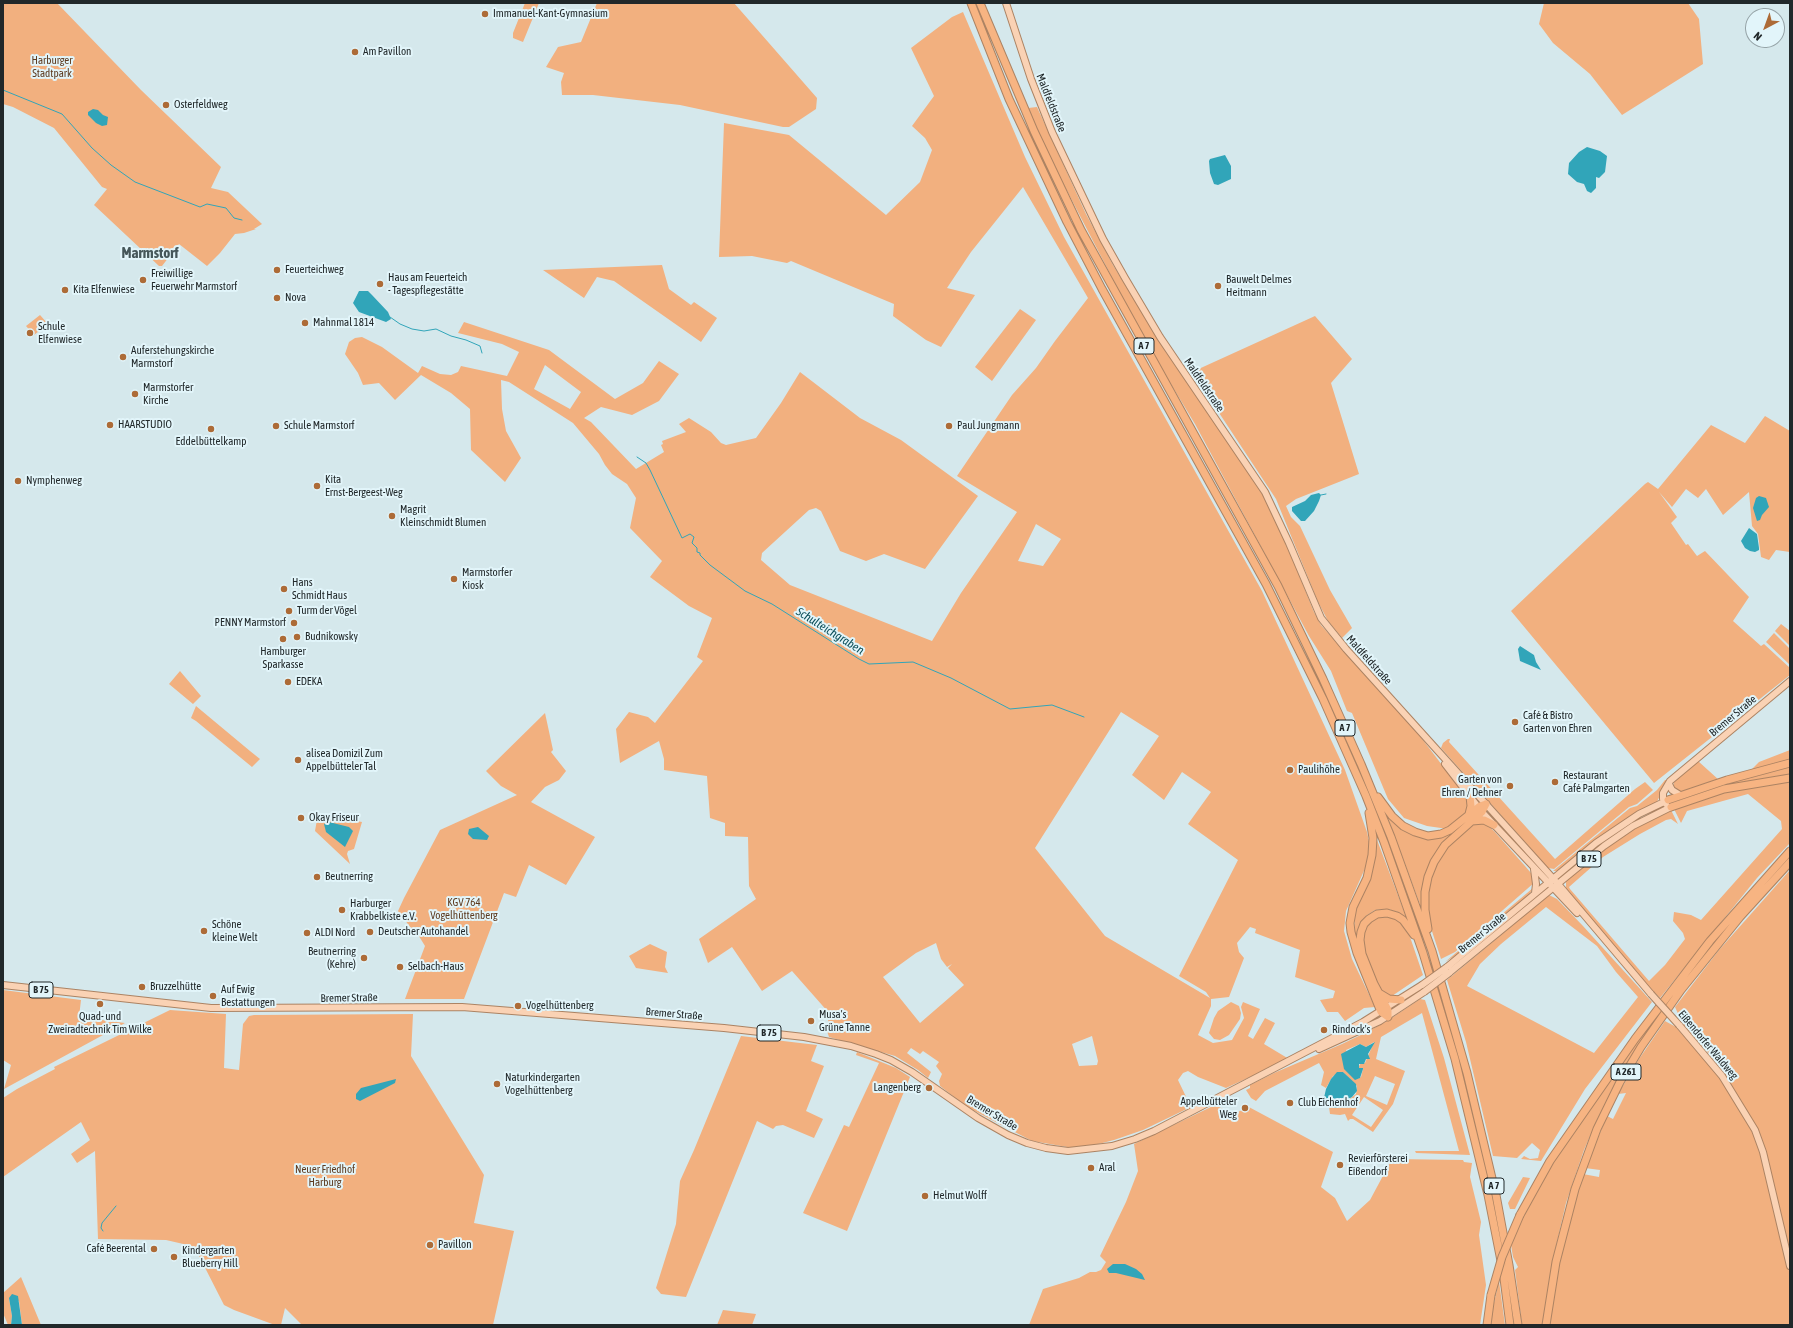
<!DOCTYPE html>
<meta charset="utf-8">
<style>
body{margin:0}
#map{position:relative;width:1793px;height:1328px;overflow:hidden;background:#d5e8ec;font-family:"Asap Condensed",sans-serif}
canvas{display:block}
.frame{position:absolute;inset:0;border:4px solid #21282a;pointer-events:none}
.north{position:absolute;left:1745px;top:8px;width:40px;height:40px;box-sizing:border-box;background:#e2f5fa;border:1px solid #95a3a7;border-radius:50%;rotate:221deg;font-size:11px;font-weight:700;line-height:16px;text-align:center;color:#21282a}
.north::after{content:'';display:block;margin:auto;width:14px;height:18px;background:#ad6b37;clip-path:polygon(50% 0,100% 100%,50% 72%,0 100%)}
</style>
<div id="map">
<canvas width="1793" height="1328"></canvas>
<div class="frame"></div>
<div class="north">N</div>
</div>
<script>
const ctx = document.querySelector('canvas').getContext('2d');
ctx.lineJoin = 'round';
function paint(path, color) {
  ctx.fillStyle = color;
  ctx.fill(path, 'evenodd');
}
function shape(rows) {
  const path = new Path2D();
  for (const r of rows) {
    path.moveTo(r[0], r[1]);
    for (let i = 2; i < r.length; i += 2) path.lineTo(r[i], r[i + 1]);
  }
  return path;
}
function trace(path, color, width, dash) {
  ctx.strokeStyle = color;
  ctx.lineWidth = width;
  ctx.lineCap = dash ? 'butt' : 'round';
  ctx.setLineDash(dash || []);
  ctx.stroke(path);
}
function write(font, color, halo, rows, align = 'center') {
  ctx.font = font + ' "Asap Condensed",sans-serif';
  ctx.lineWidth = 4;
  ctx.setLineDash([]);
  ctx.textBaseline = 'middle';
  ctx.strokeStyle = halo;
  ctx.fillStyle = color;
  for (const [text, x, y, turn = 0] of rows) {
    ctx.save();
    ctx.translate(x, y);
    ctx.rotate((+turn || 0) * Math.PI / 180);
    ctx.textAlign = isNaN(turn) ? turn : align;
    if (halo) ctx.strokeText(text, 0, 0);
    ctx.fillText(text, 0, 0);
    ctx.restore();
  }
}
const green = shape([
 [3,3,57,3,141,90,221,167,211,188,228,192,262,224,254,229,256,229,244,233,235,234,220,253,207,266,179,244,162,266,159,266,94,205,107,189,102,187,54,128,13,107,3,104],
 [525,3,539,3,523,42,513,38,513,33],
 [597,3,734,3,817,98,816,109,789,127,783,127,680,105,593,95,562,95,561,82,564,73,546,67,558,47,581,42],
 [1544,3,1688,3,1699,19,1703,64,1622,115,1590,74,1553,43,1539,24],
 [963,12,1025,157,1064,237,1262,591,1345,770,1367,832,1370,846,1367,864,1346,911,1344,931,1352,959,1375,1007,1364,1008,1345,1021,1338,1012,1327,1012,1320,1000,1333,998,1335,991,1295,977,1300,950,1255,933,1256,929,1250,927,1237,943,1239,952,1244,958,1229,997,1211,999,1211,1006,1198,1035,1213,1043,1232,1040,1244,1018,1241,1007,1243,1002,1260,1009,1248,1036,1253,1039,1265,1018,1275,1023,1264,1044,1289,1059,1226,1088,1198,1077,1188,1071,1183,1073,1178,1080,1191,1107,1143,1130,1114,1140,1079,1149,1032,1141,967,1107,940,1086,939,1081,942,1074,936,1066,939,1062,923,1051,920,1054,911,1048,907,1053,931,1072,928,1078,918,1070,895,1056,829,1037,827,1031,829,1013,792,971,762,991,732,947,708,963,699,939,756,899,749,886,748,837,725,836,725,823,710,818,707,776,664,770,664,759,659,741,620,763,616,729,629,712,648,717,655,723,703,661,697,657,712,618,689,606,650,577,662,561,630,528,636,498,627,484,612,474,605,465,599,454,573,423,509,382,501,380,502,409,506,431,521,458,505,482,471,450,470,409,451,393,421,375,395,400,379,383,363,385,358,373,345,354,349,342,355,338,362,337,382,347,418,373,422,366,440,374,451,375,458,372,461,366,507,376,519,352,502,344,458,333,464,322,549,350,615,399,643,383,659,361,679,374,659,401,632,415,601,407,584,418,591,422,636,469,664,452,661,445,663,444,662,441,686,432,679,424,689,418,711,432,721,443,726,445,756,438,781,403,800,372,860,418,901,440,978,496,925,569,884,554,866,561,840,551,821,511,816,508,809,510,762,553,761,560,790,585,932,641,961,593,1017,512,957,476,1012,395,1036,368,1055,341,1088,298,1023,187,971,252,947,288,975,295,941,347,926,340,893,316,894,304,791,261,787,263,752,256,719,257,724,123,789,135,886,215,920,182,932,150,925,138,912,126,934,96,911,48,952,17],
 [545,365,581,392,570,409,534,389],
 [1036,524,1061,539,1043,566,1018,561],
 [1121,712,1159,736,1132,775,1164,800,1182,772,1211,792,1188,824,1238,860,1179,976,1206,992,1210,998,1105,936,1035,848],
 [936,943,941,959,947,967,952,964,948,968,964,985,920,1023,883,977,916,953],
 [1092,1036,1098,1061,1097,1065,1079,1066,1072,1044],
 [1037,107,1086,214,1113,265,1162,346,1254,481,1273,511,1314,612,1321,625,1420,736,1467,798,1469,801,1467,813,1448,829,1427,826,1404,818,1388,799,1352,713,1347,711,1331,671,1309,636,1195,424,1146,343,1052,162,1028,108],
 [662,265,669,289,691,305,694,302,717,318,701,342,614,281,597,277,584,298,543,270],
 [1020,309,1036,320,992,381,975,367],
 [40,315,48,324,34,335,26,326],
 [1315,316,1352,359,1331,383,1359,474,1296,499,1286,506,1291,517,1300,526,1330,590,1352,628,1342,638,1328,621,1318,602,1276,499,1192,372],
 [1765,416,1790,431,1790,552,1776,550,1769,560,1761,557,1758,534,1752,526,1749,492,1723,515,1706,489,1698,498,1686,489,1672,507,1659,492,1677,517,1671,523,1686,545,1688,544,1697,556,1705,551,1749,597,1733,621,1761,646,1764,644,1790,668,1790,675,1654,783,1511,611,1645,484,1648,482,1658,489,1711,425,1745,443],
 [1781,624,1790,631,1790,646,1775,631],
 [1774,633,1790,649,1790,665,1766,642],
 [180,671,201,696,193,704,169,684],
 [196,706,250,751,260,759,252,767,196,721,191,718],
 [545,713,553,750,551,752,566,771,559,780,545,787,531,802,595,837,566,885,529,865,516,897,504,893,464,999,405,999,425,946,417,933,414,932,398,911,404,898,440,830,517,795,501,786,486,771],
 [1448,739,1450,739,1449,742,1555,859,1635,789,1645,782,1653,790,1637,804,1629,807,1554,869,1548,868,1441,748,1443,743],
 [1790,750,1790,760,1749,772,1759,762],
 [1698,761,1719,780,1679,792,1673,787,1674,782],
 [1790,766,1790,776,1672,802,1703,790],
 [1665,780,1667,780,1657,802,1615,826,1558,871,1553,871,1630,808,1637,806,1657,790],
 [1790,781,1790,843,1757,878,1660,998,1643,981,1566,890,1566,881,1606,848,1638,826,1671,810,1678,824,1671,819,1666,820,1640,834,1603,857,1569,887,1570,889,1649,981,1665,965,1685,939,1683,933,1673,921,1674,912,1691,915,1701,920,1782,829,1781,821,1748,794,1687,811,1681,823,1674,809,1708,797,1740,788],
 [1386,813,1406,831,1413,835,1429,838,1476,814,1440,847,1422,910],
 [318,814,362,822,354,849,348,851,347,854,350,864,315,831],
 [1481,822,1487,825,1494,831,1525,866,1531,873,1535,882,1455,952,1441,959,1429,922,1427,898,1432,871,1448,845,1475,823],
 [1374,832,1407,919,1397,912,1388,909,1375,910,1366,916,1362,922,1355,938,1354,912,1370,875],
 [1790,870,1790,1256,1759,1131,1727,1078,1709,1054,1683,1025,1675,1007,1719,950],
 [1533,888,1529,895,1463,951,1445,962],
 [1549,895,1557,899,1583,926,1652,1002,1585,1089,1541,1161,1521,1159,1524,1156,1530,1159,1538,1158,1540,1150,1532,1143,1517,1158,1493,1156,1466,1042,1447,980],
 [1546,907,1597,946,1616,972,1638,997,1594,1053,1467,986,1480,964,1501,944],
 [1377,916,1390,916,1401,921,1408,931,1423,975,1392,996,1382,993,1363,949,1362,934,1365,927],
 [650,944,667,952,665,967,668,973,636,968,629,956],
 [1682,984,1594,1127,1584,1150,1566,1203,1554,1255,1542,1325,1522,1325,1515,1270,1518,1267,1513,1257,1511,1245,1528,1205,1553,1161,1631,1048],
 [3,990,81,1000,79,1017,125,1023,4,1089,11,1065,3,1060],
 [1420,999,1425,1000,1444,1058,1470,1155,1416,1153,1415,1151,1459,1151,1422,1013,1381,1037,1376,1059,1405,1071,1393,1104,1373,1132,1353,1119,1350,1119,1348,1121,1345,1114,1340,1115,1330,1114,1329,1107,1338,1108,1356,1094,1357,1086,1343,1072,1333,1076,1326,1088,1321,1085,1324,1072,1319,1063,1265,1091,1256,1101,1251,1098,1246,1090,1250,1088,1250,1085,1274,1073,1342,1044,1365,1033,1387,1021],
 [1374,1042,1365,1063,1361,1063,1359,1066,1359,1069,1363,1069,1361,1077,1357,1079,1346,1050,1360,1044,1366,1047],
 [1375,1076,1395,1084,1387,1105,1366,1096],
 [1364,1097,1383,1110,1371,1127,1352,1115],
 [1231,1002,1239,1006,1241,1013,1240,1019,1229,1035,1220,1040,1214,1039,1209,1033,1214,1018,1218,1011],
 [170,1010,226,1014,224,1068,239,1070,243,1024,249,1016,254,1015,413,1014,411,1056,484,1175,474,1223,514,1231,493,1325,305,1325,301,1324,285,1308,281,1325,275,1325,234,1310,224,1305,197,1252,192,1246,166,1240,98,1239,95,1151,77,1163,71,1154,90,1140,81,1122,3,1177,3,1098,17,1089,55,1069,54,1067],
 [1665,1021,1676,1027,1710,1066,1727,1088,1750,1126,1762,1157,1790,1275,1790,1325,1549,1325,1562,1247,1571,1212,1583,1174,1599,1177,1600,1170,1585,1168,1607,1116,1613,1119,1626,1093,1618,1094,1639,1059],
 [741,1036,817,1045,811,1061,824,1066,806,1111,823,1119,814,1138,783,1125,776,1126,773,1129,757,1121,686,1297,661,1294,656,1288,676,1224,680,1181,694,1150],
 [857,1052,896,1068,910,1077,847,1231,803,1213,844,1125,849,1127,879,1063,856,1055],
 [1215,1105,1229,1112,1234,1113,1243,1110,1247,1106,1333,1152,1321,1187,1335,1198,1347,1221,1370,1200,1392,1159,1463,1160,1464,1162,1472,1163,1470,1177,1481,1222,1479,1235,1486,1285,1480,1325,1029,1325,1043,1289,1079,1278,1090,1272,1096,1272,1101,1270,1106,1262,1100,1256,1126,1202,1138,1171,1134,1144],
 [1523,1177,1530,1178,1515,1209,1510,1209,1508,1203],
 [21,1277,41,1325,22,1325,19,1301,9,1298,12,1316,11,1325,8,1325,3,1313,3,1293],
 [1499,1281,1505,1325,1490,1325,1492,1311],
 [723,1310,756,1314,752,1325,717,1325]
]);
const water = shape([
 [93,109,98,110,103,115,108,117,107,125,102,126,96,123,88,115,88,112],
 [1587,147,1600,151,1607,156,1605,172,1599,178,1596,177,1596,188,1591,193,1587,191,1584,184,1577,182,1568,174,1569,163,1579,152],
 [1225,155,1231,166,1231,179,1218,185,1214,184,1210,173,1209,161,1210,159],
 [359,291,368,291,372,295,388,312,391,319,386,322,359,312,353,303],
 [1319,493,1321,495,1319,501,1314,511,1305,521,1301,521,1292,511,1292,507,1305,501,1311,495],
 [1759,496,1766,498,1769,507,1762,515,1760,520,1757,521,1753,508,1756,498],
 [1749,528,1757,534,1759,548,1759,550,1755,552,1750,551,1745,548,1741,541],
 [1520,646,1534,655,1536,662,1541,670,1520,661,1518,649],
 [329,822,349,827,353,831,345,847,326,832,324,824],
 [478,827,489,836,487,840,473,839,468,834,469,829],
 [1375,1042,1368,1054,1370,1059,1366,1059,1364,1064,1359,1064,1359,1068,1363,1068,1363,1069,1360,1078,1355,1080,1344,1069,1341,1054,1360,1044,1366,1047],
 [1337,1072,1343,1072,1356,1084,1357,1091,1352,1097,1343,1102,1338,1108,1326,1106,1323,1102,1326,1089,1331,1079],
 [396,1079,395,1083,360,1101,356,1099,356,1094,361,1088],
 [1113,1264,1125,1264,1136,1269,1142,1274,1145,1280,1116,1273,1109,1273,1107,1269],
 [12,1294,18,1296,22,1325,11,1325,12,1316,9,1298]
]);
const stream = shape([
 [3,90,62,114,92,148,111,165,135,182,200,207,207,204,226,208,234,218,242,220],
 [390,317,400,324,412,329,424,331,436,329,451,336,466,340,480,346,482,353],
 [637,457,646,463,650,470,682,538,690,534,694,537,692,543,697,548,697,552,700,553,700,555,710,565,745,591,772,604,859,659,869,664,913,662,951,678,1010,709,1052,705,1084,717],
 [1321,495,1326,494],
 [103,1231,101,1228,102,1223,116,1206]
]);
const major = shape([
 [1006,3,1031,79,1052,132,1103,239,1125,278,1160,337,1265,492,1289,543,1321,618,1346,649,1558,884,1651,994],
 [1445,764,1482,812,1577,913],
 [1669,784,1672,790,1680,795],
 [1666,804,1663,799,1663,793,1670,781,1790,681],
 [1534,869,1536,884,1535,893],
 [1447,967,1596,843,1639,814,1668,800],
 [1449,973,1604,846,1633,826,1671,807],
 [3,985,211,1008,462,1007,724,1028,804,1037,851,1046,876,1054,891,1060,912,1072,978,1118,1008,1135,1027,1143,1046,1148,1068,1151,1112,1146,1135,1139,1154,1131,1363,1022,1422,985],
 [1679,1025,1722,1076,1755,1130,1763,1152,1790,1266],
 [1319,1049,1380,1021,1424,992]
]);
const highway = shape([
 [971,3,1009,99,1067,222,1102,289,1266,584,1323,699,1366,796,1384,842,1423,953,1455,1059,1488,1195,1503,1271,1510,1325],
 [980,3,1034,131,1081,230,1278,586,1323,679,1361,764,1391,837,1432,951,1467,1073,1496,1195,1509,1265,1518,1325],
 [1378,797,1392,816,1403,826,1415,832,1428,836,1441,834,1450,830,1480,806,1486,804],
 [1668,800,1727,780,1790,763],
 [1671,807,1724,789,1790,778],
 [1369,813,1373,838,1372,855,1367,878,1353,907,1350,923,1351,932,1357,953,1381,1012,1388,1017,1388,1010,1374,984,1362,954,1360,940,1361,932,1364,924,1369,919,1377,914,1387,913,1397,916,1403,920,1414,935],
 [1469,814,1471,806,1470,796],
 [1472,821,1484,820,1494,825],
 [1428,929,1425,910,1425,892,1428,877,1434,862,1445,845,1482,812,1486,804],
 [1379,993,1389,999,1401,1000],
 [1520,1215,1550,1161,1635,1039,1710,941,1790,851],
 [1487,1325,1491,1295],
 [1546,1325,1556,1262,1575,1189,1597,1129,1620,1082,1641,1047,1681,990,1740,917,1790,862]
]);
const majorBridge = shape([
 [1422,985,1447,967],
 [1424,992,1449,973],
 [1651,994,1679,1025]
]);
const highwayBridge = shape([
 [1491,1295,1502,1257,1520,1215]
]);
const markers = [
 [485,14,4,"#ad6b37"],
 [355,52,4,"#ad6b37"],
 [166,105,4,"#ad6b37"],
 [277,270,4,"#ad6b37"],
 [143,280,4,"#ad6b37"],
 [380,284,4,"#ad6b37"],
 [1218,286,4,"#ad6b37"],
 [65,290,4,"#ad6b37"],
 [277,298,4,"#ad6b37"],
 [305,323,4,"#ad6b37"],
 [30,333,4,"#ad6b37"],
 [123,357,4,"#ad6b37"],
 [135,394,4,"#ad6b37"],
 [110,425,4,"#ad6b37"],
 [276,426,4,"#ad6b37"],
 [949,426,4,"#ad6b37"],
 [211,429,4,"#ad6b37"],
 [18,481,4,"#ad6b37"],
 [317,486,4,"#ad6b37"],
 [392,516,4,"#ad6b37"],
 [454,579,4,"#ad6b37"],
 [284,589,4,"#ad6b37"],
 [289,611,4,"#ad6b37"],
 [294,623,4,"#ad6b37"],
 [297,637,4,"#ad6b37"],
 [283,639,4,"#ad6b37"],
 [288,682,4,"#ad6b37"],
 [1515,722,4,"#ad6b37"],
 [298,760,4,"#ad6b37"],
 [1290,770,4,"#ad6b37"],
 [1555,782,4,"#ad6b37"],
 [1510,786,4,"#ad6b37"],
 [301,818,4,"#ad6b37"],
 [317,877,4,"#ad6b37"],
 [342,910,4,"#ad6b37"],
 [204,931,4,"#ad6b37"],
 [370,932,4,"#ad6b37"],
 [307,933,4,"#ad6b37"],
 [364,958,4,"#ad6b37"],
 [400,967,4,"#ad6b37"],
 [142,987,4,"#ad6b37"],
 [213,996,4,"#ad6b37"],
 [100,1004,4,"#ad6b37"],
 [518,1006,4,"#ad6b37"],
 [811,1021,4,"#ad6b37"],
 [1324,1030,4,"#ad6b37"],
 [497,1084,4,"#ad6b37"],
 [929,1088,4,"#ad6b37"],
 [1290,1103,4,"#ad6b37"],
 [1245,1108,4,"#ad6b37"],
 [1340,1165,4,"#ad6b37"],
 [1091,1168,4,"#ad6b37"],
 [925,1196,4,"#ad6b37"],
 [430,1245,4,"#ad6b37"],
 [154,1249,4,"#ad6b37"],
 [174,1257,4,"#ad6b37"]
];
const shields = [
 [1144,346,20],
 [1345,728,20],
 [1589,859,24],
 [41,990,24],
 [769,1033,24],
 [1626,1072,30],
 [1494,1186,20]
];
const shieldNames = [
 ["A 7",1144,346],
 ["A 7",1345,728],
 ["B 75",1589,859],
 ["B 75",41,990],
 ["B 75",769,1033],
 ["A 261",1626,1072],
 ["A 7",1494,1186]
];
const poiNames = [
 ["Immanuel-Kant-Gymnasium",493,14],
 ["Am Pavillon",363,52],
 ["Osterfeldweg",174,105],
 ["Feuerteichweg",285,270],
 ["Freiwillige",151,274],
 ["Feuerwehr Marmstorf",151,287],
 ["Haus am Feuerteich",388,278],
 ["- Tagespflegestätte",388,291],
 ["Bauwelt Delmes",1226,280],
 ["Heitmann",1226,293],
 ["Kita Elfenwiese",73,290],
 ["Nova",285,298],
 ["Mahnmal 1814",313,323],
 ["Schule",38,327],
 ["Elfenwiese",38,340],
 ["Auferstehungskirche",131,351],
 ["Marmstorf",131,364],
 ["Marmstorfer",143,388],
 ["Kirche",143,401],
 ["HAARSTUDIO",118,425],
 ["Schule Marmstorf",284,426],
 ["Paul Jungmann",957,426],
 ["Eddelbüttelkamp",211,442,"center"],
 ["Kita",325,480],
 ["Ernst-Bergeest-Weg",325,493],
 ["Nymphenweg",26,481],
 ["Magrit",400,510],
 ["Kleinschmidt Blumen",400,523],
 ["Marmstorfer",462,573],
 ["Kiosk",462,586],
 ["Hans",292,583],
 ["Schmidt Haus",292,596],
 ["Turm der Vögel",297,611],
 ["PENNY Marmstorf",286,623,"right"],
 ["Budnikowsky",305,637],
 ["Hamburger",283,652,"center"],
 ["Sparkasse",283,665,"center"],
 ["EDEKA",296,682],
 ["Café & Bistro",1523,716],
 ["Garten von Ehren",1523,729],
 ["alisea Domizil Zum",306,754],
 ["Appelbütteler Tal",306,767],
 ["Paulihöhe",1298,770],
 ["Restaurant",1563,776],
 ["Café Palmgarten",1563,789],
 ["Garten von",1502,780,"right"],
 ["Ehren / Dehner",1502,793,"right"],
 ["Okay Friseur",309,818],
 ["Beutnerring",325,877],
 ["Harburger",350,904],
 ["Krabbelkiste e.V.",350,917],
 ["Schöne",212,925],
 ["kleine Welt",212,938],
 ["Deutscher Autohandel",378,932],
 ["ALDI Nord",315,933],
 ["Beutnerring",356,952,"right"],
 ["(Kehre)",356,965,"right"],
 ["Selbach-Haus",408,967],
 ["Bruzzelhütte",150,987],
 ["Auf Ewig",221,990],
 ["Bestattungen",221,1003],
 ["Vogelhüttenberg",526,1006],
 ["Musa's",819,1015],
 ["Grüne Tanne",819,1028],
 ["Quad- und",100,1017,"center"],
 ["Zweiradtechnik Tim Wilke",100,1030,"center"],
 ["Rindock's",1332,1030],
 ["Naturkindergarten",505,1078],
 ["Vogelhüttenberg",505,1091],
 ["Langenberg",921,1088,"right"],
 ["Appelbütteler",1237,1102,"right"],
 ["Weg",1237,1115,"right"],
 ["Club Eichenhof",1298,1103],
 ["Revierförsterei",1348,1159],
 ["Eißendorf",1348,1172],
 ["Aral",1099,1168],
 ["Helmut Wolff",933,1196],
 ["Pavillon",438,1245],
 ["Café Beerental",146,1249,"right"],
 ["Kindergarten",182,1251],
 ["Blueberry Hill",182,1264]
];
const parkNames = [
 ["Harburger",52,61],
 ["Stadtpark",52,74],
 ["KGV 764",464,903],
 ["Vogelhüttenberg",464,916],
 ["Neuer Friedhof",325,1170],
 ["Harburg",325,1183]
];
const streetNames = [
 ["Maldfeldstraße",1051,103,68],
 ["Maldfeldstraße",1204,385,56],
 ["Maldfeldstraße",1369,660,48],
 ["Bremer Straße",1733,716,-40],
 ["Bremer Straße",1482,933,-39],
 ["Bremer Straße",349,998,-1],
 ["Bremer Straße",674,1014,5],
 ["Eißendorfer Waldweg",1708,1045,50],
 ["Bremer Straße",992,1113,31]
];
const waterNames = [
 ["Schulteichgraben",830,631,32]
];
const districtNames = [
 ["Marmstorf",150,253]
];
paint(green, '#f2b07f');
paint(water, '#31a5b9');
trace(stream, '#31a5b9', 1);
trace(major, '#ac8363', 8);
trace(highway, '#ac8363', 9);
trace(major, '#fad2b4', 6);
trace(highway, '#f7b482', 7);
trace(majorBridge, '#ac8363', 8, []);
trace(highwayBridge, '#ac8363', 9, []);
trace(majorBridge, '#fad2b4', 6);
trace(highwayBridge, '#f7b482', 7);
for (const [x, y, r, color] of markers) {
  const dot = new Path2D();
  dot.arc(x, y, r, 0, 2 * Math.PI);
  ctx.fillStyle = color;
  ctx.fill(dot);
  trace(dot, '#e2f5fa', 1.5);
}
for (const [x, y, w] of shields) {
  const box = new Path2D();
  box.roundRect(x - w / 2, y - 8, w, 16, 3);
  ctx.fillStyle = '#e2f5fa';
  ctx.fill(box);
  trace(box, '#21282a', 1);
}
write('bold 10px', '#21282a', null, shieldNames);
write('11px', '#21282a', '#e2f5fa', poiNames, 'left');
write('11px', '#5d3a1f', '#e2f5fa', parkNames);
write('11px', '#21282a', '#e2f5fa', streetNames);
write('italic 12px', '#0d4f59', '#e2f5fa', waterNames);
write('bold 15px', '#46575a', '#e2f5fa', districtNames);
</script>
